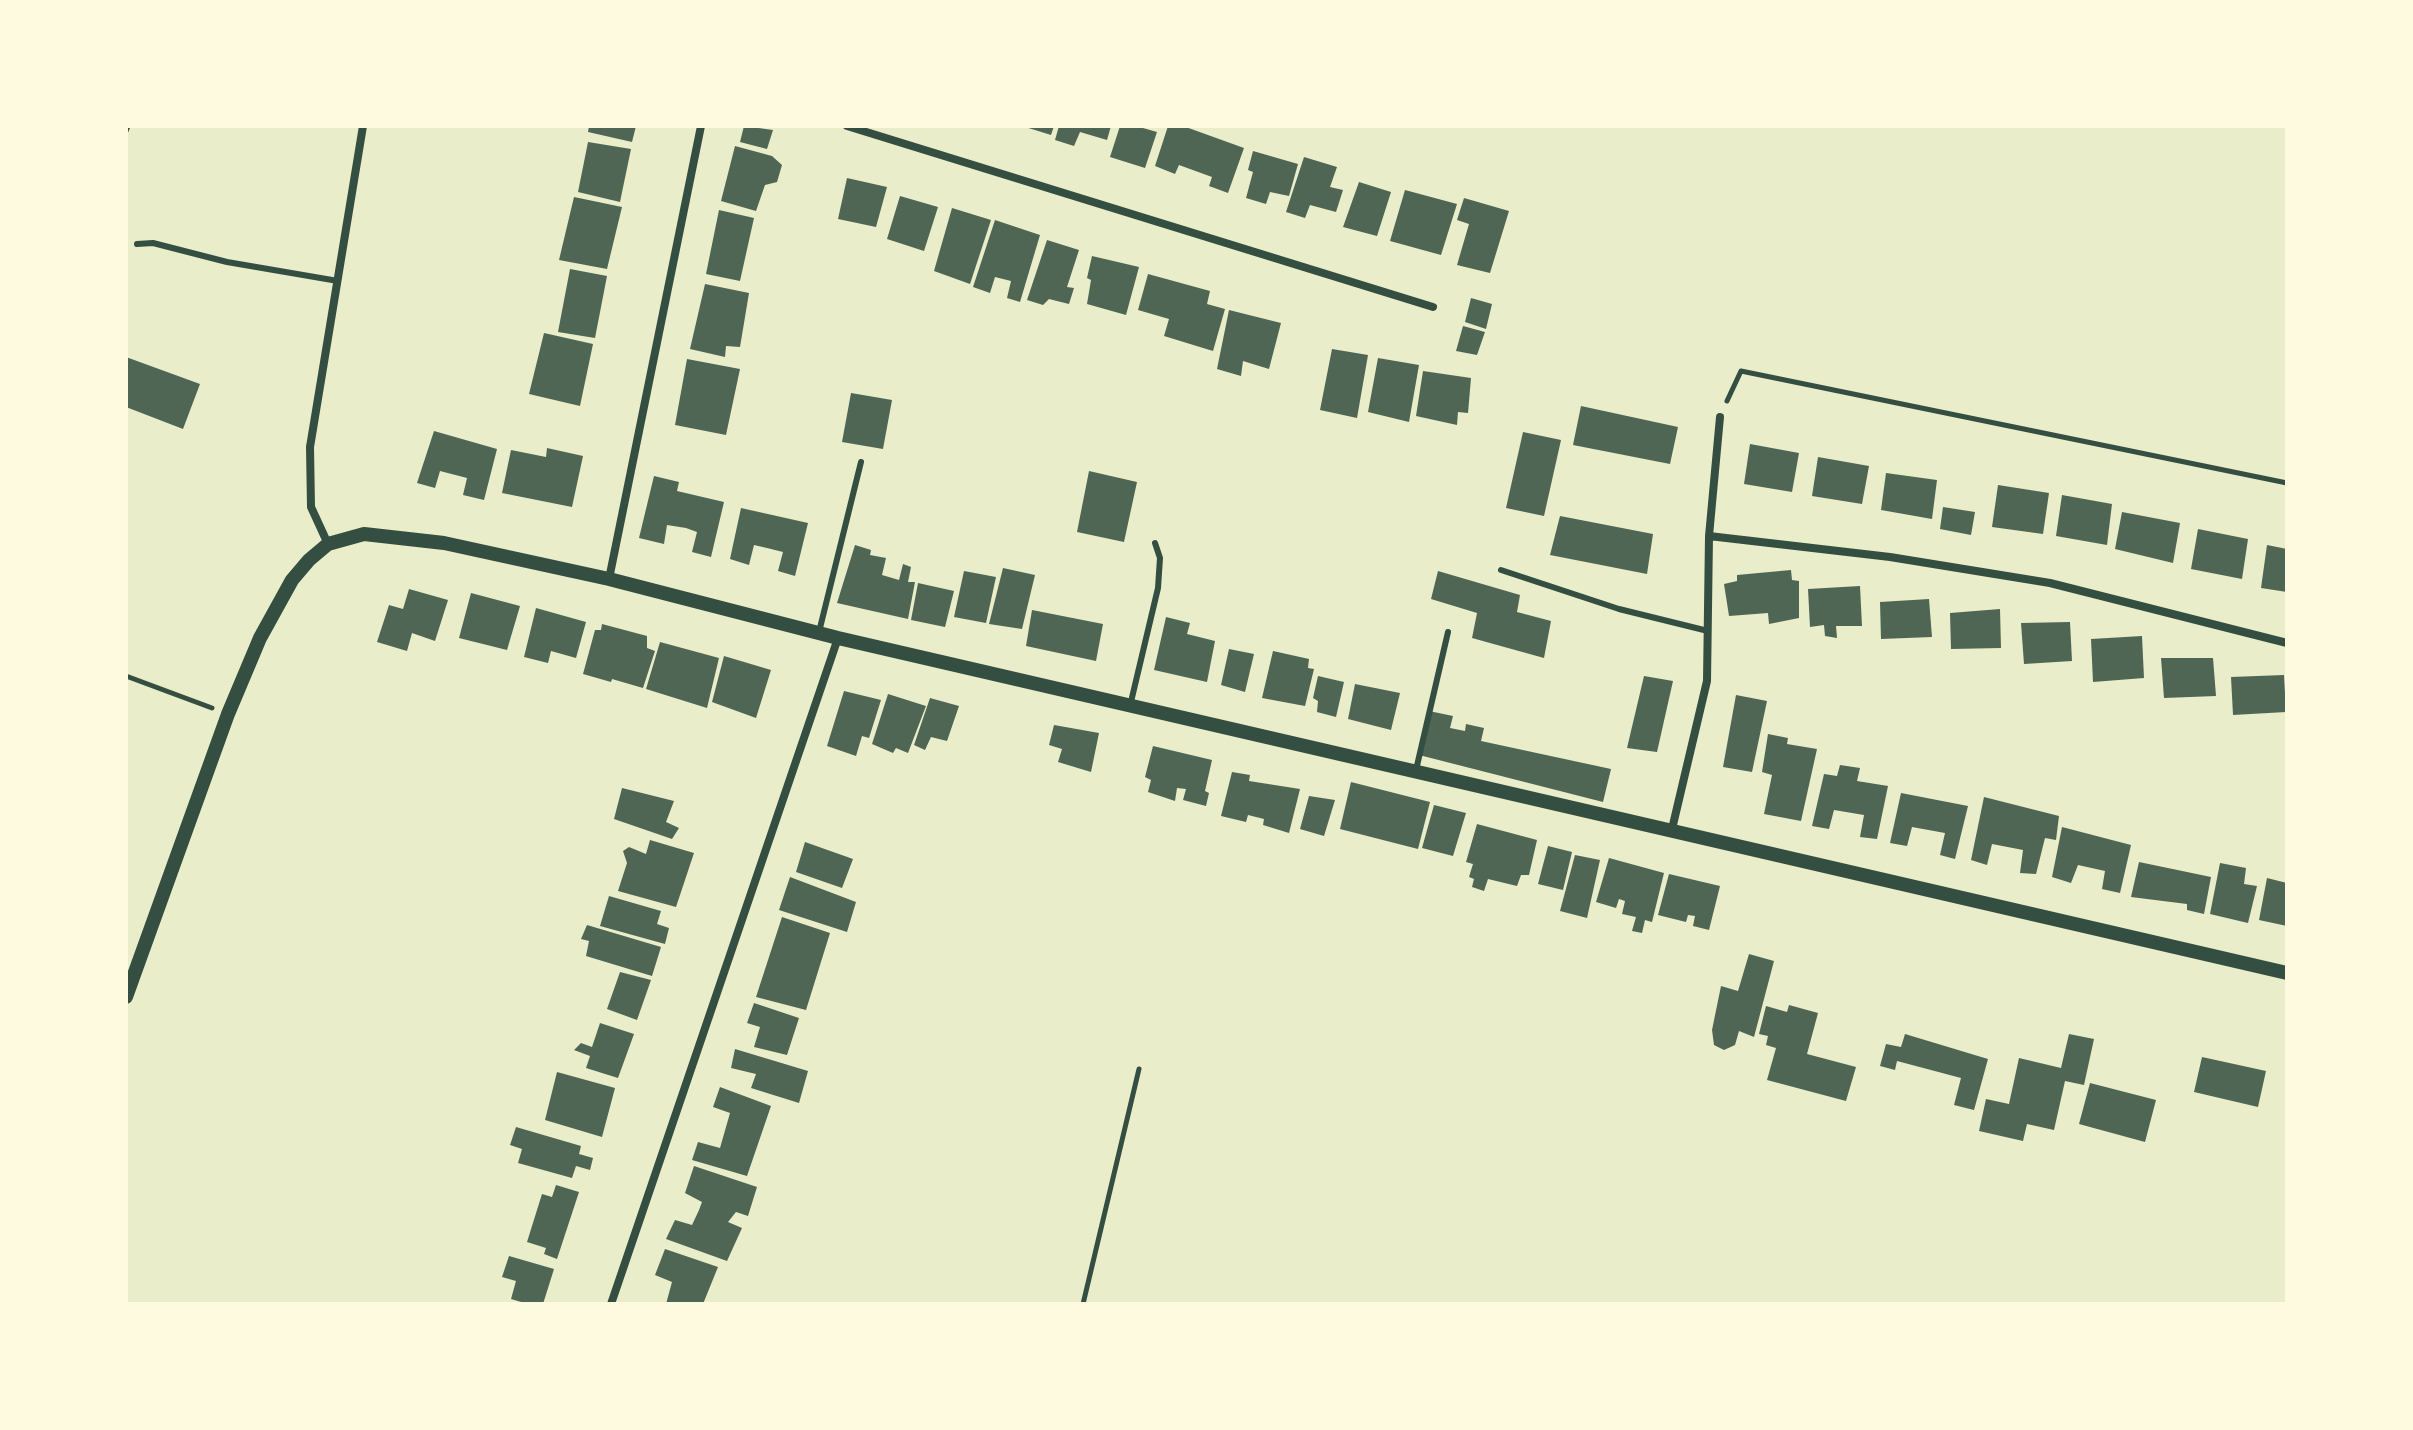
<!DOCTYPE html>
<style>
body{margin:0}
#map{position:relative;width:2413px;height:1430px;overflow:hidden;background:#e9edc9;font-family:"Libre Baskerville",serif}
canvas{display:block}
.frame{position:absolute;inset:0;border:128px solid #fefae0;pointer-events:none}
</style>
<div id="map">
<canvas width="2413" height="1430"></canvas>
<div class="frame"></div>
</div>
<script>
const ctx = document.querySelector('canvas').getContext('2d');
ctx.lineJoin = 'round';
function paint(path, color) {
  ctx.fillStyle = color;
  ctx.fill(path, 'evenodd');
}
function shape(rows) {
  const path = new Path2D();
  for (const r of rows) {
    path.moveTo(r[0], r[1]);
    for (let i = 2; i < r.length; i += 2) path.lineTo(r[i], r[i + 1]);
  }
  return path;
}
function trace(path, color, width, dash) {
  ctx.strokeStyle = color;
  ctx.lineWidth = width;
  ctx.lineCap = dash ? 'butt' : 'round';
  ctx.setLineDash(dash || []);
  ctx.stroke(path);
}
const building = shape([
 [589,126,636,126,632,142,588,132],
 [744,126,773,130,767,149,740,142],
 [1022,126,1054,126,1051,135],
 [1059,126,1111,126,1107,140,1080,132,1074,146,1055,140],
 [1120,126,1136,126,1157,132,1145,168,1110,157],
 [1168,126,1183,126,1244,148,1228,193,1209,186,1212,177,1179,165,1175,174,1155,166],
 [588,142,631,149,620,202,578,192],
 [735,146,772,156,782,165,777,182,765,185,756,211,721,201],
 [1253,151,1298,164,1289,196,1270,192,1266,204,1246,198,1253,172,1248,170],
 [1304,157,1337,167,1330,187,1343,190,1336,212,1310,205,1305,218,1286,212],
 [847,178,887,187,876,227,838,219],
 [1359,182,1391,192,1377,236,1343,227],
 [1405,190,1457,204,1441,255,1390,241],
 [900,196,938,207,924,251,887,239],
 [574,197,622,207,607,269,559,260],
 [1464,198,1509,211,1490,273,1457,265,1469,224,1457,220],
 [952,208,991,220,970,284,934,271],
 [719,210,754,218,740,281,706,274],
 [995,220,1040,235,1020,302,1007,298,1011,281,995,277,990,293,973,287],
 [1047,240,1079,250,1067,287,1074,288,1069,304,1049,299,1043,305,1027,300],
 [1092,256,1139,267,1126,315,1087,304,1091,280,1087,278],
 [570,269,607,276,595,338,558,332],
 [1148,274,1210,291,1207,304,1225,309,1213,351,1164,336,1169,319,1138,310],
 [705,284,749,293,740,347,726,346,725,357,690,349],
 [1471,298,1492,304,1486,329,1465,322],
 [1229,310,1281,323,1269,369,1243,361,1241,376,1217,369],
 [1463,326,1485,332,1477,355,1456,351],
 [544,333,593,344,580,406,529,394],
 [1332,349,1368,355,1357,418,1320,410],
 [126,357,200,384,183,429,126,407],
 [1378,358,1419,365,1409,422,1368,412],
 [687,359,740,369,726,435,675,425],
 [1423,371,1471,378,1468,413,1458,412,1457,425,1416,416],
 [851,393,892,400,883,449,842,442],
 [1581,406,1678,427,1670,464,1573,445],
 [434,431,497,449,484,500,463,495,467,478,440,471,435,488,417,483],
 [1523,432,1561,440,1544,516,1506,508],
 [1750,444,1799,453,1792,492,1744,484],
 [547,448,583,456,572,507,502,493,511,450,546,457],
 [1818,457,1869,466,1862,504,1812,496],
 [1089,471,1137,482,1124,542,1077,532],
 [1886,473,1937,480,1932,519,1881,510],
 [654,476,679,482,677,491,724,502,711,557,692,552,697,532,686,528,667,525,664,544,639,538],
 [1998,485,2049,493,2043,534,1992,527],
 [2062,495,2112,504,2107,545,2056,536],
 [1943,507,1975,512,1971,535,1940,529],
 [741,508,808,523,795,576,778,571,783,552,767,548,754,545,749,565,730,559],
 [2122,512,2180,523,2173,563,2115,549],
 [1560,516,1653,534,1647,574,1550,555],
 [2198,529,2248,539,2242,579,2191,569],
 [855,545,871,550,870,555,886,558,882,575,899,580,903,564,911,567,908,582,915,582,908,619,837,603],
 [2267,545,2287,549,2287,592,2261,588],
 [1003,568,1035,575,1022,629,989,624],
 [1791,570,1792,580,1799,581,1799,618,1769,624,1768,613,1729,616,1724,584,1737,581,1737,575],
 [964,571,996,577,986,623,954,617],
 [1438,571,1520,595,1517,612,1551,621,1544,658,1472,638,1477,613,1431,599],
 [918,583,954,591,945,627,911,620],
 [1860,586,1862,626,1836,626,1837,638,1825,636,1824,625,1810,627,1808,589],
 [409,589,448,600,435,641,412,633,407,651,377,642,389,605,403,609],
 [471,593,520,606,507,650,459,638],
 [1929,599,1932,637,1881,639,1880,602],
 [536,608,586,622,576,658,551,651,548,663,524,657],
 [2000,609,2001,648,1951,649,1950,613],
 [1032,610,1103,624,1096,661,1026,646],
 [1166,617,1190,623,1187,634,1215,641,1207,682,1154,670],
 [2070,622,2072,661,2024,664,2021,623],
 [602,624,647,636,647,648,655,651,643,688,612,679,611,682,583,674,595,630,601,630],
 [2142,636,2144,678,2093,682,2091,639],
 [660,642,719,658,707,708,646,689],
 [1229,649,1254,654,1245,692,1221,685],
 [1273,651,1309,659,1308,668,1314,669,1305,706,1262,698],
 [724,656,771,670,756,718,712,702],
 [2161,658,2213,658,2216,696,2164,698],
 [2284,675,2286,712,2233,715,2231,677],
 [1318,676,1344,682,1336,717,1317,712,1318,701,1313,698],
 [1644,676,1673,681,1657,752,1627,748],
 [1355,684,1400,693,1391,730,1348,719],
 [844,691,881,700,869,738,862,736,856,756,827,746],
 [888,694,926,706,908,753,896,748,893,753,872,744],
 [1736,695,1767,701,1752,772,1723,767],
 [930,698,959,706,947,741,931,737,925,750,914,745],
 [1429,711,1453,716,1450,728,1465,731,1466,724,1484,728,1481,741,1611,769,1603,802,1419,755],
 [1054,725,1099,733,1091,772,1058,762,1062,749,1049,745],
 [1768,734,1788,738,1787,744,1817,749,1801,821,1764,814,1772,775,1762,772],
 [1153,746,1212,760,1205,791,1209,793,1206,806,1183,800,1186,789,1177,788,1175,801,1148,792,1151,780,1145,777],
 [1840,765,1860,768,1857,781,1888,786,1877,839,1860,837,1864,815,1834,810,1829,829,1812,826,1824,774,1837,776],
 [1232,772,1250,775,1249,781,1300,789,1289,833,1263,825,1264,819,1248,815,1246,822,1221,816],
 [1351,782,1430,802,1418,849,1340,829],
 [622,788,674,801,666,822,679,828,672,839,614,819],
 [1901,793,1968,806,1955,859,1940,855,1945,833,1912,827,1907,846,1890,843],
 [1309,796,1335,800,1324,836,1300,829],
 [1984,797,2059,816,2056,840,2045,838,2036,874,2020,873,2023,850,1992,844,1987,865,1971,860],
 [1434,805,1466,813,1453,856,1422,848],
 [1477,824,1537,840,1529,875,1521,875,1517,886,1488,879,1484,891,1472,887,1474,879,1469,877,1473,864,1466,862],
 [2062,827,2131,845,2120,893,2102,889,2105,871,2078,865,2071,883,2052,877],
 [650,840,694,853,676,907,618,891,627,863,623,851,629,847,646,854],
 [805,842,853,859,842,888,796,872],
 [1548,846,1572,852,1563,890,1538,884],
 [1575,855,1600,860,1587,918,1560,911],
 [1609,858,1664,873,1652,922,1645,920,1642,933,1632,931,1636,917,1622,914,1625,901,1619,899,1616,908,1596,902],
 [2139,862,2211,877,2204,914,2187,910,2187,904,2131,897],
 [2220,863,2246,868,2244,884,2257,886,2248,923,2210,914],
 [1669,874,1720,886,1709,930,1693,926,1695,916,1688,915,1686,922,1658,915],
 [790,877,856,902,847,932,779,910],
 [2267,878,2287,883,2287,926,2259,920],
 [609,896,661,911,657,924,669,928,665,944,600,926],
 [782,917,830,933,806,1010,756,997],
 [587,925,661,947,652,976,586,956,589,941,581,939],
 [1749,954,1774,961,1754,1037,1739,1031,1735,1045,1724,1050,1714,1045,1712,1030,1721,986,1738,991],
 [620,972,651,980,637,1020,607,1009],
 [754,1003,799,1018,787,1055,754,1047,760,1027,747,1023],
 [1789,1005,1818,1013,1807,1054,1856,1067,1846,1101,1767,1080,1776,1048,1766,1045,1768,1036,1759,1034,1766,1006,1787,1012],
 [600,1023,634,1034,618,1078,586,1068,590,1056,574,1050,581,1043,592,1047],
 [1905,1034,1988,1059,1974,1110,1954,1105,1961,1078,1897,1061,1895,1070,1880,1066,1886,1044,1901,1047],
 [2069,1034,2094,1039,2084,1085,2065,1081,2054,1130,2027,1124,2023,1141,1979,1131,1986,1099,2009,1104,2019,1058,2061,1068],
 [735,1049,808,1071,799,1103,751,1088,756,1074,731,1068],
 [2202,1057,2266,1071,2258,1107,2194,1092],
 [557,1072,615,1088,602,1137,545,1120],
 [2090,1083,2156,1100,2145,1142,2079,1124],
 [720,1087,771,1106,747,1176,692,1160,698,1142,720,1148,730,1113,713,1107],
 [516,1127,581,1146,579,1154,593,1158,590,1170,576,1166,572,1178,518,1163,522,1149,510,1145],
 [694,1166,757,1187,748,1216,736,1212,728,1222,742,1228,727,1261,666,1239,675,1220,692,1225,699,1210,702,1202,685,1193],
 [556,1185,579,1192,557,1259,544,1254,546,1248,527,1242,542,1194,552,1197],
 [665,1249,718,1267,703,1304,666,1304,672,1282,655,1275],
 [509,1256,554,1269,543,1304,528,1304,511,1299,516,1281,502,1277]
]);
const path = shape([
 [126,131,128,126],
 [1727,401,1741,371,2287,483],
 [126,676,212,708],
 [1083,1304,1139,1069]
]);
const service = shape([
 [137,244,153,243,227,262,338,281],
 [1501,570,1619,609,1708,631],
 [819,632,861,462],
 [1130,706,1158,588,1160,558,1155,543],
 [1416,770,1448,632]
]);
const minor = shape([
 [847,126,1433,307],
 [1709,536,1890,557,2050,583,2287,643],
 [328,544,311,507,310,447,363,126],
 [609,579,701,126],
 [1672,829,1707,681,1709,536,1720,417],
 [611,1304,838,638]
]);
const tertiary = shape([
 [126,997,228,714,260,638,292,580,309,560,328,544,364,534,444,543,609,579,838,638,2287,973]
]);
paint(building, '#4f6655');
trace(path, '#344e41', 5);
trace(service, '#344e41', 6);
trace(minor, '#344e41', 8);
trace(tertiary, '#344e41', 14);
</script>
